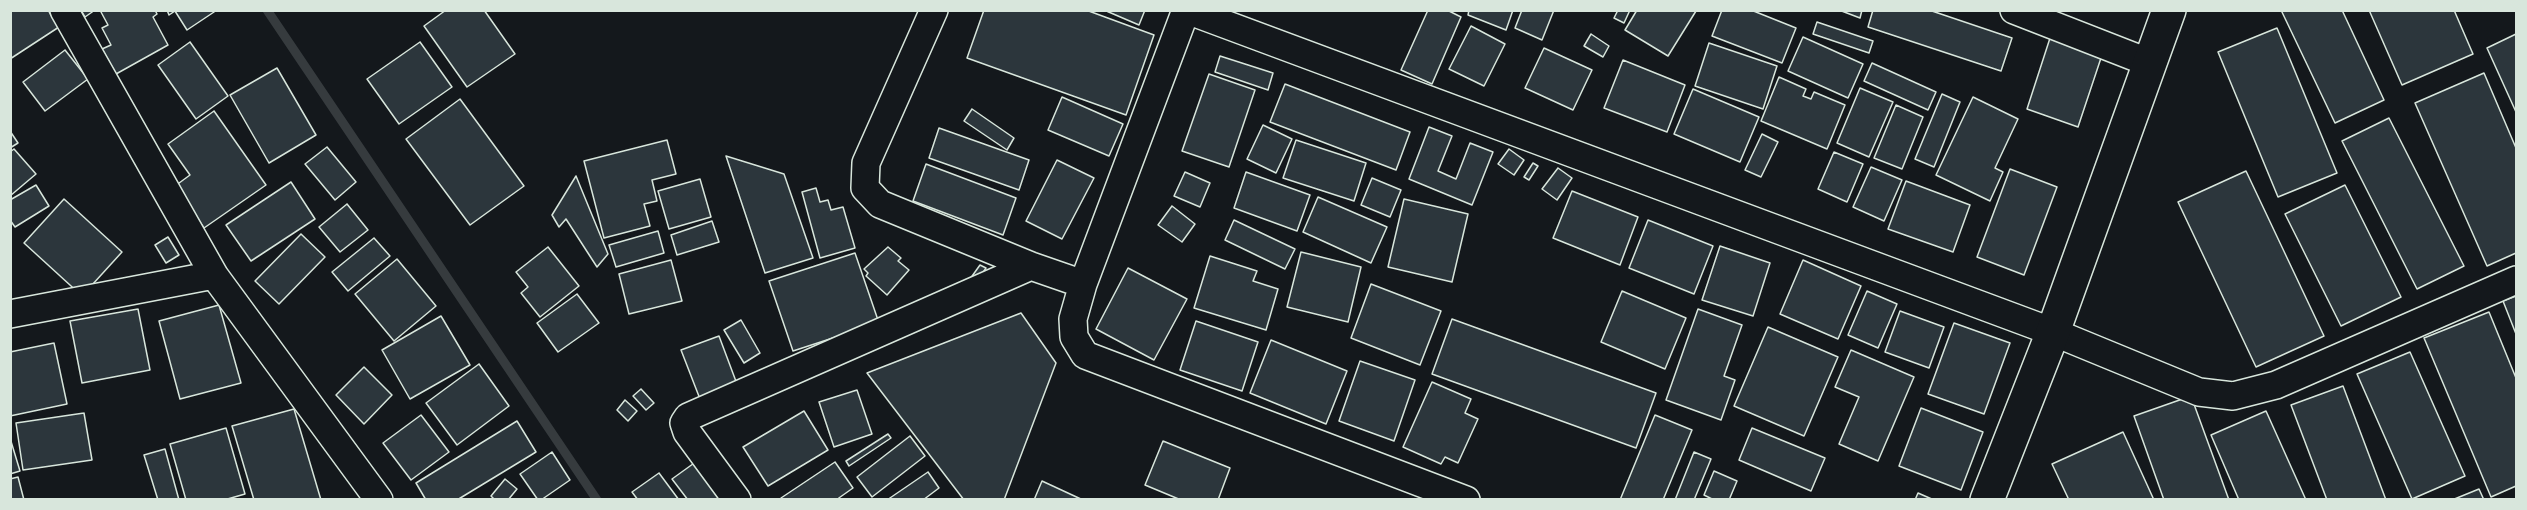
<!DOCTYPE html>
<style>
body{margin:0}
#map{position:relative;width:2527px;height:510px;overflow:hidden;background:#14181c;font-family:"DejaVu Sans",sans-serif}
canvas{display:block}
.frame{position:absolute;inset:0;border:12px solid #d8e6dc;pointer-events:none}
</style>
<div id="map">
<canvas width="2527" height="510"></canvas>
<div class="frame"></div>
</div>
<script>
const ctx = document.querySelector('canvas').getContext('2d');
ctx.lineJoin = 'round';
function shape(rows) {
  const path = new Path2D();
  for (const r of rows) {
    path.moveTo(r[0], r[1]);
    for (let i = 2; i < r.length; i += 2) path.lineTo(r[i], r[i + 1]);
  }
  return path;
}
function trace(path, color, width, dash) {
  ctx.strokeStyle = color;
  ctx.lineWidth = width;
  ctx.lineCap = dash ? 'butt' : 'round';
  ctx.setLineDash(dash || []);
  ctx.stroke(path);
}
function paint(path, color) {
  ctx.fillStyle = color;
  ctx.fill(path, 'evenodd');
}
const stream = shape([
 [267,10,597,500]
]);
const building = shape([
 [10,10,48,10,59,27,10,59,10,10],
 [81,10,95,10,85,17,81,10],
 [103,10,155,10,157,14,153,17,168,45,116,74,102,49,111,45,102,28,108,25,101,12,103,10],
 [167,10,217,10,187,30,175,11,169,15,167,10],
 [446,10,484,10,515,54,467,87,424,26,446,10],
 [984,10,1086,10,1154,35,1126,115,967,58,984,10],
 [1104,10,1145,10,1139,25,1104,10],
 [1428,10,1447,10,1461,17,1432,84,1401,70,1428,10],
 [1469,10,1513,10,1506,30,1468,15,1469,10],
 [1522,10,1554,10,1542,40,1515,28,1522,10],
 [1618,10,1630,10,1624,23,1614,18,1618,10],
 [1637,10,1696,10,1696,11,1668,56,1625,30,1637,10],
 [1722,10,1751,10,1796,28,1782,63,1712,36,1722,10],
 [1839,10,1862,10,1860,18,1839,10],
 [1873,10,1929,10,2012,38,2001,71,1868,27,1873,10],
 [2281,10,2342,10,2384,100,2335,123,2281,10],
 [2369,10,2454,10,2473,54,2402,85,2369,10],
 [1817,22,1873,41,1869,53,1813,34,1817,22],
 [1471,26,1505,44,1484,86,1449,69,1471,26],
 [2277,28,2337,173,2278,197,2218,52,2277,28],
 [1591,34,1609,46,1603,57,1584,46,1591,34],
 [2516,34,2516,112,2487,48,2516,34],
 [2051,35,2103,52,2078,127,2027,109,2051,35],
 [1803,37,1863,64,1848,98,1788,71,1803,37],
 [190,42,228,96,196,119,158,65,190,42],
 [420,42,452,87,399,124,367,79,420,42],
 [1709,43,1777,66,1763,109,1695,86,1709,43],
 [1544,48,1592,70,1573,110,1525,88,1544,48],
 [65,50,88,79,45,111,23,82,65,50],
 [1220,56,1273,73,1268,90,1215,72,1220,56],
 [1623,60,1685,85,1667,132,1604,108,1623,60],
 [1872,63,1936,92,1928,110,1864,81,1872,63],
 [277,68,316,135,269,163,230,95,277,68],
 [2484,73,2516,148,2516,253,2487,266,2415,103,2484,73],
 [1209,74,1255,90,1229,167,1182,151,1209,74],
 [1779,77,1806,89,1803,96,1811,99,1814,92,1845,105,1827,149,1761,121,1779,77],
 [1285,84,1410,132,1396,170,1270,122,1285,84],
 [1860,88,1893,102,1869,157,1837,143,1860,88],
 [1693,89,1759,117,1740,162,1674,134,1693,89],
 [1942,94,1960,102,1934,167,1915,159,1942,94],
 [1062,97,1123,124,1109,156,1048,130,1062,97],
 [1973,97,2018,119,1995,168,2003,172,1990,201,1936,175,1973,97],
 [460,99,524,186,470,225,406,139,460,99],
 [1896,105,1923,117,1902,169,1874,158,1896,105],
 [972,109,1014,138,1007,150,964,121,972,109],
 [214,111,266,185,204,228,175,186,190,175,168,144,214,111],
 [2389,118,2464,266,2417,289,2342,141,2389,118],
 [1263,125,1292,139,1276,173,1247,159,1263,125],
 [1429,127,1452,136,1438,171,1456,179,1470,143,1493,152,1472,205,1409,179,1429,127],
 [939,128,1029,160,1019,190,929,158,939,128],
 [10,131,18,143,10,148,10,131],
 [1762,134,1778,142,1761,177,1745,170,1762,134],
 [667,140,676,174,652,180,657,201,644,204,650,226,604,238,584,161,667,140],
 [1296,140,1366,163,1354,201,1283,178,1296,140],
 [327,147,356,182,335,200,305,164,327,147],
 [14,149,36,174,10,196,10,152,14,149],
 [1509,149,1524,160,1514,175,1498,164,1509,149],
 [1834,152,1863,164,1847,202,1818,189,1834,152],
 [726,156,784,174,813,258,765,273,726,156],
 [1057,160,1094,178,1062,239,1026,221,1057,160],
 [1533,163,1538,166,1529,180,1524,177,1533,163],
 [926,164,1016,198,1003,235,913,201,926,164],
 [1871,167,1902,180,1884,221,1853,207,1871,167],
 [1558,168,1572,178,1557,200,1542,189,1558,168],
 [2010,169,2057,187,2024,275,1977,257,2010,169],
 [2246,171,2324,336,2256,367,2178,202,2246,171],
 [1185,172,1210,183,1200,207,1174,196,1185,172],
 [1246,172,1310,195,1297,231,1234,208,1246,172],
 [576,176,608,254,597,267,566,219,559,227,552,215,576,176],
 [1372,178,1401,190,1390,217,1361,205,1372,178],
 [700,179,711,217,669,229,658,191,700,179],
 [1906,181,1970,205,1953,252,1888,229,1906,181],
 [291,182,315,219,251,261,226,225,291,182],
 [36,185,49,206,15,227,10,220,10,200,36,185],
 [2345,185,2401,297,2341,326,2285,214,2345,185],
 [816,188,820,202,828,200,831,210,843,207,855,248,820,258,802,192,816,188],
 [1572,191,1638,217,1620,265,1553,238,1572,191],
 [1318,197,1387,227,1371,263,1303,232,1318,197],
 [64,199,122,252,82,296,24,243,64,199],
 [1404,199,1468,214,1452,282,1388,267,1404,199],
 [347,204,368,230,340,252,319,227,347,204],
 [1172,206,1195,224,1182,242,1158,225,1172,206],
 [1234,220,1295,249,1285,269,1225,240,1234,220],
 [1648,220,1713,246,1694,294,1629,268,1648,220],
 [712,221,719,242,677,255,671,235,712,221],
 [658,231,664,253,616,267,609,245,658,231],
 [301,234,325,257,279,304,255,281,301,234],
 [168,237,179,255,166,263,155,245,168,237],
 [374,238,390,256,348,291,332,272,374,238],
 [1720,246,1770,263,1753,316,1702,300,1720,246],
 [548,247,579,286,540,317,521,293,528,287,516,272,548,247],
 [888,247,901,258,898,261,909,270,887,295,866,276,868,273,864,269,888,247],
 [1301,252,1361,267,1348,322,1287,307,1301,252],
 [855,253,879,323,793,351,769,281,855,253],
 [1210,256,1257,271,1253,281,1278,289,1266,330,1194,308,1210,256],
 [397,259,436,306,394,341,355,294,397,259],
 [671,260,682,301,629,314,619,274,671,260],
 [1803,260,1861,286,1838,339,1780,314,1803,260],
 [980,265,986,268,976,283,970,279,980,265],
 [1128,268,1187,299,1154,360,1096,329,1128,268],
 [1371,284,1441,311,1420,365,1351,338,1371,284],
 [1622,291,1686,318,1665,369,1601,342,1622,291],
 [1867,291,1897,304,1878,348,1848,335,1867,291],
 [577,294,599,323,558,352,537,323,577,294],
 [2516,296,2516,334,2503,301,2516,296],
 [219,305,241,383,180,399,159,321,219,305],
 [138,309,150,370,82,383,70,321,138,309],
 [1698,309,1742,325,1724,376,1735,380,1721,420,1666,400,1698,309],
 [1900,311,1944,327,1929,368,1885,352,1900,311],
 [2489,312,2516,378,2516,486,2491,497,2424,338,2489,312],
 [1021,313,1056,363,1004,500,964,500,867,373,1021,313],
 [441,316,470,365,410,399,382,350,441,316],
 [1452,319,1656,393,1636,448,1432,374,1452,319],
 [741,320,760,353,744,363,724,330,741,320],
 [1196,321,1258,342,1242,391,1180,370,1196,321],
 [1954,323,2010,343,1984,414,1928,394,1954,323],
 [1768,327,1838,357,1804,436,1734,406,1768,327],
 [719,336,737,384,700,399,681,350,719,336],
 [1271,340,1347,371,1326,424,1250,393,1271,340],
 [54,343,67,404,10,416,10,352,54,343],
 [1851,350,1914,377,1878,461,1839,444,1859,397,1835,387,1851,350],
 [2410,352,2465,476,2412,499,2357,374,2410,352],
 [1360,361,1415,380,1394,441,1339,421,1360,361],
 [479,364,509,406,457,445,426,403,479,364],
 [364,367,392,395,364,424,336,395,364,367],
 [1432,382,1471,399,1465,413,1478,419,1458,463,1445,457,1441,464,1403,447,1432,382],
 [2343,386,2386,500,2327,500,2291,405,2343,386],
 [641,389,654,403,646,410,633,396,641,389],
 [857,390,872,434,834,447,819,402,857,390],
 [2191,396,2229,500,2164,500,2134,416,2191,396],
 [625,400,637,411,628,421,617,410,625,400],
 [1921,408,1983,432,1961,490,1899,466,1921,408],
 [294,409,321,500,254,500,232,426,294,409],
 [804,411,828,450,768,486,743,447,804,411],
 [2266,411,2306,500,2239,500,2211,435,2266,411],
 [84,413,92,460,23,470,16,423,84,413],
 [421,415,449,452,411,480,383,443,421,415],
 [1655,415,1692,430,1663,500,1620,500,1655,415],
 [517,421,536,452,457,500,426,500,416,483,517,421],
 [226,428,245,494,224,500,186,500,170,444,226,428],
 [1752,428,1825,458,1811,491,1739,460,1752,428],
 [2123,432,2154,500,2069,500,2052,464,2123,432],
 [888,434,891,438,849,466,846,461,888,434],
 [910,436,925,456,872,497,857,477,910,436],
 [10,438,20,471,10,474,10,438],
 [1163,441,1230,468,1218,500,1181,500,1145,485,1163,441],
 [165,449,179,500,158,500,144,455,165,449],
 [552,452,570,480,541,500,538,500,520,474,552,452],
 [1694,452,1711,459,1694,500,1675,500,1694,452],
 [697,461,726,500,688,500,672,479,697,461],
 [835,462,853,488,836,500,782,500,781,498,835,462],
 [1714,471,1737,481,1729,500,1714,500,1704,495,1714,471],
 [928,472,939,488,923,500,887,500,928,472],
 [659,473,679,500,638,500,632,492,659,473],
 [18,477,24,500,10,500,10,479,18,477],
 [505,479,517,489,508,500,495,500,491,496,505,479],
 [1042,481,1083,500,1034,500,1042,481],
 [2479,489,2484,500,2452,500,2479,489],
 [1918,493,1934,500,1915,500,1918,493]
]);
const minor = shape([
 [64,10,214,275,379,500],
 [934,10,866,163,865,188,880,204,1031,266,1083,284],
 [1186,10,1083,284,1073,319,1074,337,1085,355,1466,500],
 [1187,10,2053,332,2199,392,2233,396,2276,385,2516,280],
 [2014,10,2150,63],
 [10,314,214,275],
 [737,500,687,432,684,423,688,417,1031,266]
]);
const tertiary = shape([
 [1987,500,2053,332,2169,10]
]);
trace(stream, '#363b3e', 9);
paint(building, '#2c363c');
trace(building, '#d8e6dc', 1.5);
trace(minor, '#d8e6dc', 30);
trace(tertiary, '#d8e6dc', 36);
trace(minor, '#14181c', 27);
trace(tertiary, '#14181c', 33);
</script>
